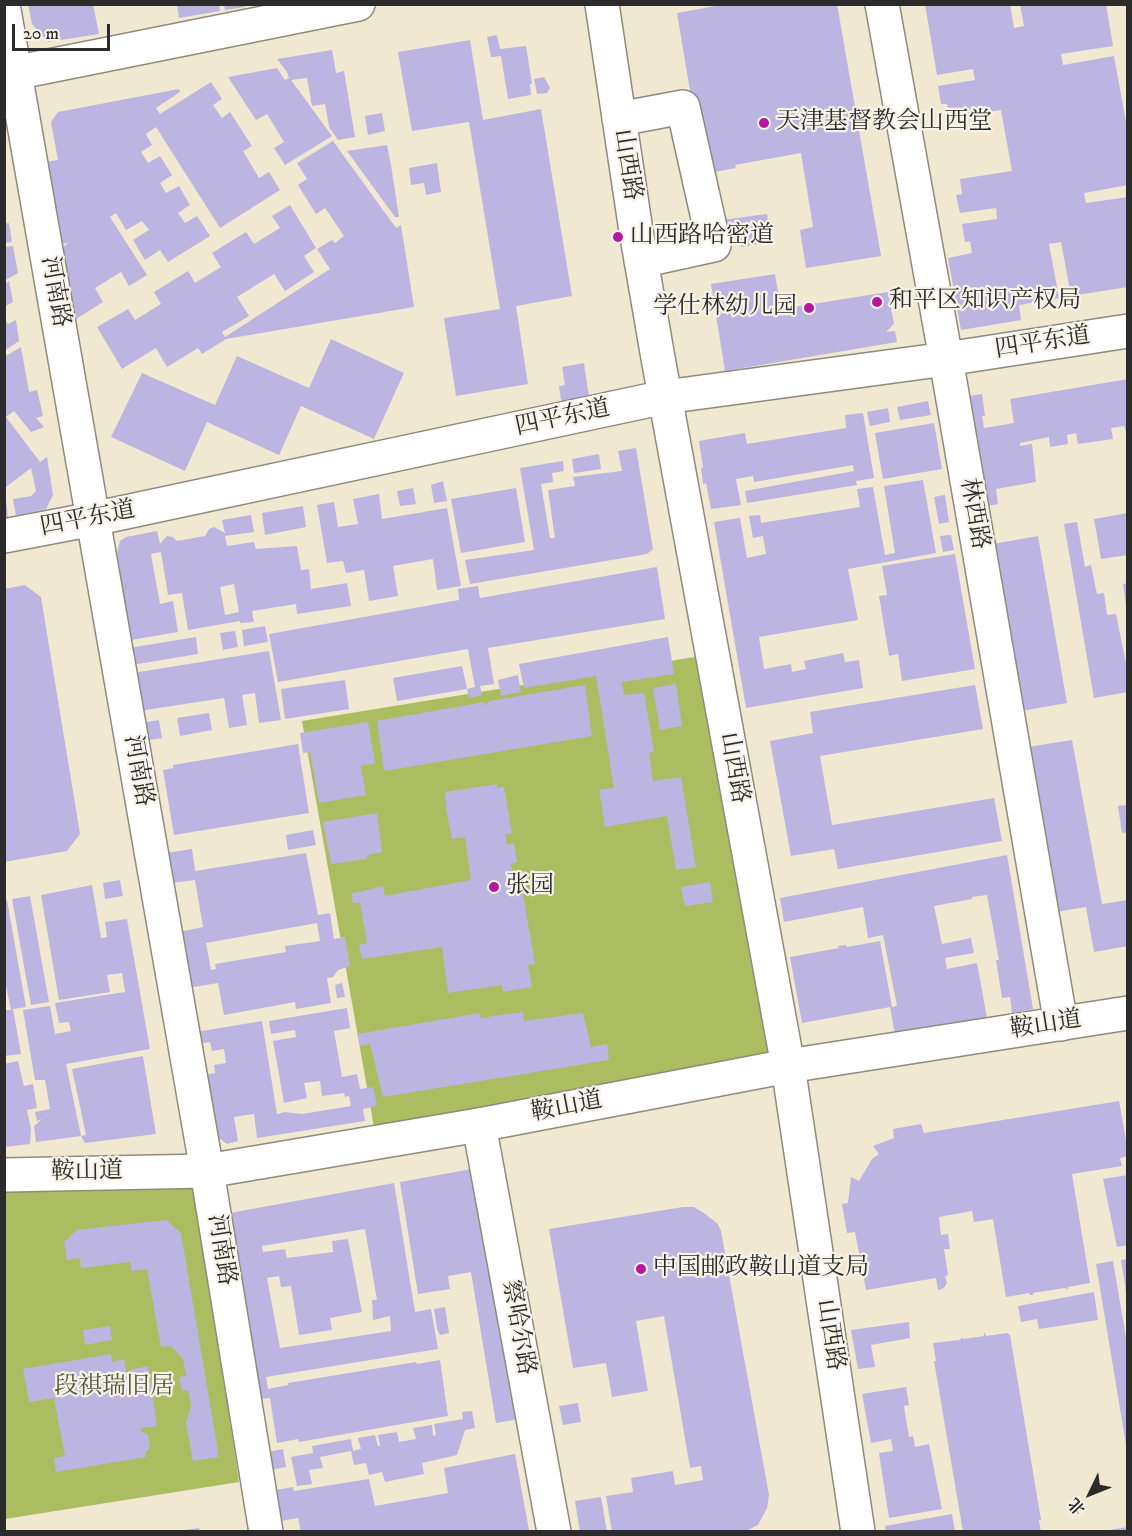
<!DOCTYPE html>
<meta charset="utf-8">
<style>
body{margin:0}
#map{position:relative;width:1132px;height:1536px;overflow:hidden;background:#f0e8d0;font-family:"IM FELL DW Pica","Noto Serif SC",serif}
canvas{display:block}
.frame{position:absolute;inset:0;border:6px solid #2b2b2b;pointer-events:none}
.north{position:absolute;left:1060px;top:1464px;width:60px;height:60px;-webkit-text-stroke:4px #f7f3e8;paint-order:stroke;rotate:227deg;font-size:16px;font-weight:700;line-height:24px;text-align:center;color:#2b2b2b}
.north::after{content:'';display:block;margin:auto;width:21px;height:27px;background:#2b2b2b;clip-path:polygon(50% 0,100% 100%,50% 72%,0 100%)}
.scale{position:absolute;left:12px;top:24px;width:98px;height:27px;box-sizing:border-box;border:3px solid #2b2b2b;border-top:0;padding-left:8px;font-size:18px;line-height:21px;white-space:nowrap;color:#2b2b2b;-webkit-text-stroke:4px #f7f3e8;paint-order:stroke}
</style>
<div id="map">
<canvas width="1132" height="1536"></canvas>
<div class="frame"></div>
<div class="north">北</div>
<div class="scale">20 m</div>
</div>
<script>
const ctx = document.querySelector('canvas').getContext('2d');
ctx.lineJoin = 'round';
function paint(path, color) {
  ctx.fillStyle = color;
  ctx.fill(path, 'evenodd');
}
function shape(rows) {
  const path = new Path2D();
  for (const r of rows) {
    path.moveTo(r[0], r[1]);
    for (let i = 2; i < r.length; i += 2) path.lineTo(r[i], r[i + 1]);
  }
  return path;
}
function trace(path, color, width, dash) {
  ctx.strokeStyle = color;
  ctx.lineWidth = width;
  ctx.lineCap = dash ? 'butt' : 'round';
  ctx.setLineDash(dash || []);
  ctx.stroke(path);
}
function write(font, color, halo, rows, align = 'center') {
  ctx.font = font + ' "IM FELL DW Pica","Noto Serif SC",serif';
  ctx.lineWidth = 4.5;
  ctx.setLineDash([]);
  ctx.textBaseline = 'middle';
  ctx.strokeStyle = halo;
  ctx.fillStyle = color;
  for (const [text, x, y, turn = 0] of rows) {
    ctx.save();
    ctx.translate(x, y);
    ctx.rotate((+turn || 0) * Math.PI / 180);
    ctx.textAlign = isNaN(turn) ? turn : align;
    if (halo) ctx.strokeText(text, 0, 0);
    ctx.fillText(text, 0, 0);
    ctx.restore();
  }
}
const green = shape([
 [701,656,774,1058,374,1127,302,721],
 [193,1168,239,1482,5,1519,5,1180]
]);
const building = shape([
 [28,4,93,4,99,34,48,42,32,24],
 [177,4,219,4,220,11,179,18],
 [224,4,245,4,245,7,225,10],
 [726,4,837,4,881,256,806,268,800,230,813,227,801,153,735,165,736,168,704,174,677,13],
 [925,4,1010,4,1014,28,1024,26,1020,4,1106,4,1113,46,1061,54,1063,65,1114,56,1128,133,1128,185,1084,193,1086,203,1128,197,1128,287,1071,296,1061,242,1049,244,1059,298,1019,305,1021,320,961,330,948,258,972,253,970,241,965,242,962,224,997,219,996,208,960,213,956,195,962,194,960,179,1012,171,1001,110,950,118,947,104,941,104,938,86,975,80,973,69,937,75],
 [497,35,500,49,526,46,532,84,530,84,531,95,508,99,501,56,491,57,487,37],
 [470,40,483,120,541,109,572,296,516,306,528,384,456,396,444,318,500,309,469,122,412,131,398,52],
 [332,50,336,73,344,71,355,137,338,140,329,127,325,104,312,106,307,78,291,80,332,136,285,165,274,148,284,142,267,114,256,120,228,77,277,68,285,80,289,78,287,72,277,59],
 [544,77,550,88,547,93,537,94,534,79],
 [211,82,222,99,213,105,222,118,230,112,252,146,243,151,259,178,269,172,280,190,220,228,156,127,146,134,152,145,141,152,148,163,160,156,172,175,160,183,166,193,179,186,190,205,178,213,185,223,197,216,210,236,168,262,160,250,145,260,133,240,149,230,142,221,126,230,116,213,110,217,147,275,129,286,121,272,95,288,103,302,76,319,62,248,68,243,60,244,46,162,58,160,51,122,58,112,179,89,180,92,156,108,160,114],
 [382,113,385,131,368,135,365,116],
 [333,141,396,228,401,225,414,307,226,339,202,354,198,348,167,367,156,348,122,369,97,327,128,309,135,320,161,304,154,292,188,271,195,283,221,267,212,253,246,232,254,244,280,228,272,216,290,205,316,248,304,256,314,272,285,291,274,274,237,297,249,316,222,332,225,337,330,269,317,249,332,240,335,243,344,236,325,208,316,214,298,185,307,179,297,163],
 [387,145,391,165,399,217,395,217,347,151],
 [437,163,441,192,426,195,424,183,411,185,409,168],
 [767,214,771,242,741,247,740,238,711,243,707,222],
 [9,223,12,242,4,243,4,224],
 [13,246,18,273,4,281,4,247],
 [775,274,781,309,888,292,894,324,886,332,895,331,897,342,725,371,711,284],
 [9,281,13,302,4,307,4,284],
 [4,319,8,324,16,320,19,341,4,351],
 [331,339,404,373,374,439,301,406,279,455,207,422,185,471,111,437,142,373,215,405,237,356,309,388],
 [21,347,29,392,37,390,43,416,36,418,44,427,31,432,14,411,6,417,40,462,47,457,53,495,46,509,16,516,13,499,31,496,36,491,31,468,6,487,4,486,4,357],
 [584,363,590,404,562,408,559,386,565,385,562,367],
 [1128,379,1128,437,1124,426,1111,428,1113,439,1078,444,1076,433,1067,435,1068,444,1050,447,1049,437,1020,443,1020,446,1032,444,1036,482,996,489,998,504,983,507,980,492,986,490,976,430,968,431,962,397,982,394,985,416,982,416,984,428,1014,423,1010,399],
 [928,401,931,415,900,420,897,407],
 [888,408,890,422,870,426,867,412],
 [863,413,874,478,856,481,857,485,747,503,745,491,854,471,853,465,754,482,753,476,736,479,741,505,711,509,706,483,703,484,701,468,703,468,699,441,745,433,747,444,846,428,845,415],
 [934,423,942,469,883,479,875,433],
 [636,448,653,549,647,554,470,584,465,560,534,550,520,468,563,461,564,471,552,473,553,482,541,484,550,538,555,538,548,490,575,486,573,477,622,471,618,451],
 [599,454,601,469,574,473,572,459],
 [923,480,936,553,848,569,858,620,759,637,764,669,791,664,792,672,806,669,804,661,843,653,845,662,859,660,863,688,746,708,714,522,740,518,747,558,766,554,763,536,753,538,749,516,760,515,761,523,860,507,857,489,873,487,885,555,895,553,884,486],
 [443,481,447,501,434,503,431,485],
 [413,488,416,504,400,506,397,491],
 [516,488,525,542,461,553,451,499],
 [379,494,382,519,447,508,461,586,437,590,433,559,393,566,398,596,369,601,364,570,346,573,343,561,327,563,317,505,334,502,338,527,358,524,353,499],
 [945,495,949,522,939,524,934,497],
 [4,500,6,500,8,518,4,519],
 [303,506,306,527,265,535,262,513],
 [1128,513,1128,555,1101,559,1094,519],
 [251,515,254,532,225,536,227,546,254,542,256,549,297,546,301,570,309,569,311,589,347,583,351,606,297,614,296,604,252,611,254,622,240,623,240,621,188,630,182,593,168,595,161,552,151,554,160,604,173,601,178,632,131,640,117,553,120,541,126,537,157,531,160,544,167,536,173,537,177,541,205,536,209,529,214,527,225,533,222,520],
 [234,584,239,612,225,615,220,587],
 [1077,522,1085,567,1091,565,1097,594,1104,593,1107,615,1116,614,1128,673,1128,692,1094,698,1064,524],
 [951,535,954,550,943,552,940,536],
 [1038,536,1067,703,1021,711,993,544],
 [955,554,975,669,902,681,898,654,889,656,879,596,887,595,882,566],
 [657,567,665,619,488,648,494,684,480,686,482,695,469,698,467,689,475,687,468,649,278,682,269,634,459,600,458,589,478,586,480,598],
 [1128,583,1128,606,1126,606,1123,584],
 [25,585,41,597,80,834,67,851,4,862,4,589],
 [265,626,268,642,244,646,242,630],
 [235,631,238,647,223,650,220,633],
 [196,637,198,654,132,665,129,648],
 [668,637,674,674,622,682,624,695,644,693,654,752,649,753,653,781,681,777,696,867,676,870,667,816,605,827,599,790,614,788,596,676,524,688,519,664],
 [269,651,281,720,259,723,255,693,242,695,247,725,229,728,224,698,139,711,133,673],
 [462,666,467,689,397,701,393,678],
 [518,675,521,692,501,696,498,680],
 [345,680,349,709,285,719,281,689],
 [676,684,682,726,660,730,653,688],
 [585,685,592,736,384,771,377,721,484,702,485,706,490,701],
 [975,685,983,729,820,756,832,825,994,798,1002,841,838,869,834,849,791,856,770,741,813,733,810,712],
 [209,713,212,730,180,736,177,718],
 [159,720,162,738,144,741,141,723],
 [368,722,375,763,361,766,366,795,319,803,310,752,303,753,300,733],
 [1072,740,1102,904,1128,900,1128,946,1094,952,1086,907,1056,912,1028,747],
 [298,744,309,813,174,835,163,770,173,768,173,765],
 [497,784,497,788,504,787,512,833,505,834,507,845,514,843,517,862,511,864,516,895,523,894,535,964,528,965,532,987,503,992,502,985,448,993,442,947,362,959,359,945,367,943,360,903,353,903,351,894,383,886,385,896,471,880,465,837,452,839,446,808,445,792],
 [1128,805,1128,832,1122,833,1118,806],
 [377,813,382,852,367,855,367,859,331,864,323,822],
 [313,830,316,845,288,850,286,835],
 [192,849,195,871,306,853,318,915,330,913,334,939,345,937,350,966,338,970,333,977,327,978,331,1003,296,1009,295,1002,224,1015,218,983,188,988,179,932,203,927,195,880,171,883,166,853],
 [317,923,320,941,285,946,286,952,215,964,216,969,211,970,206,943],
 [1007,855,1033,1009,1012,1013,1010,997,1002,998,996,960,999,960,987,895,972,897,972,899,934,906,942,944,971,938,974,953,945,958,947,969,977,963,987,1018,895,1035,890,1007,802,1023,790,957,839,948,838,946,846,945,847,947,880,941,892,1007,897,1006,883,935,868,938,863,907,784,922,780,898],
 [120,880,123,896,105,899,103,883],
 [710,882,713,902,685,906,681,887],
 [92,885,101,938,107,937,105,922,127,919,150,1049,66,1064,81,1136,36,1142,34,1126,42,1119,37,1121,35,1112,50,1109,45,1080,35,1080,23,1010,50,1006,55,1034,71,1031,69,1022,59,1023,55,1003,125,992,122,973,107,975,110,992,59,1000,41,895],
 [30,896,49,1002,31,1005,12,899],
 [4,900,7,900,26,1007,13,1009,21,1054,4,1056,4,1010,11,1010,4,976],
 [342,983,345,997,337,998,335,985],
 [347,1008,350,1028,334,1031,342,1077,357,1074,360,1089,373,1087,377,1106,363,1109,365,1121,257,1138,254,1114,234,1117,238,1141,227,1144,216,1136,203,1075,215,1073,214,1065,226,1063,224,1049,212,1051,210,1042,198,1044,196,1032,262,1021,277,1114,285,1112,302,1114,351,1106,349,1096,345,1097,344,1093,322,1096,320,1081,304,1083,307,1098,284,1103,273,1041,296,1037,295,1030,271,1034,269,1021],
 [523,1012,524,1021,583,1013,591,1047,607,1044,609,1060,383,1097,370,1044,360,1046,357,1034,480,1013,480,1018],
 [143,1056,156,1134,85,1143,81,1136,86,1135,72,1069],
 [18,1061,24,1086,33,1084,37,1108,27,1110,31,1129,30,1144,4,1147,4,1064],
 [1119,1101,1128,1151,1128,1156,1120,1158,1122,1166,1072,1174,1090,1283,1068,1287,1068,1289,1064,1288,1033,1293,1033,1295,1030,1295,1029,1293,1006,1297,993,1219,974,1222,972,1211,939,1217,941,1235,948,1234,950,1249,944,1249,948,1275,945,1276,947,1283,944,1288,938,1290,936,1278,866,1290,855,1232,847,1233,842,1204,848,1203,851,1177,859,1181,872,1159,879,1154,873,1146,894,1138,893,1129,921,1124,924,1133],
 [477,1168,520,1419,496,1423,471,1272,448,1276,450,1289,418,1294,400,1182],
 [1128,1175,1128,1245,1117,1247,1103,1179],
 [394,1183,415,1312,431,1309,438,1349,266,1377,268,1389,288,1385,288,1383,416,1362,417,1364,440,1360,448,1416,299,1442,298,1439,277,1443,270,1398,259,1399,230,1213],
 [365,1229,377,1300,372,1300,373,1320,390,1316,391,1331,280,1348,267,1278,279,1276,281,1287,291,1286,299,1335,332,1330,330,1318,362,1312,348,1239,332,1241,333,1252,287,1258,285,1249,263,1252,262,1246],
 [683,1207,694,1207,704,1213,718,1224,721,1231,769,1495,767,1508,758,1525,744,1532,612,1532,606,1496,633,1492,631,1478,673,1471,675,1485,703,1480,701,1466,690,1468,664,1316,636,1321,648,1391,612,1397,606,1363,573,1368,549,1229],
 [166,1220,181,1233,219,1457,193,1461,186,1423,191,1405,188,1390,182,1391,179,1377,186,1376,183,1359,171,1346,161,1347,147,1269,132,1271,130,1262,81,1268,80,1258,67,1260,64,1241,67,1240,76,1230],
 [1128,1259,1128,1292,1126,1292,1121,1260],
 [1113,1261,1128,1349,1126,1445,1096,1264],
 [1094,1292,1098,1320,1039,1329,1037,1319,1021,1322,1018,1306],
 [445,1307,449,1333,440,1335,437,1329,434,1309],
 [909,1322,910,1338,871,1345,875,1367,858,1369,851,1330],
 [110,1326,112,1340,85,1345,83,1330],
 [984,1332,986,1336,1007,1333,1010,1335,1041,1520,1039,1520,1041,1532,963,1532,934,1361,936,1361,933,1343,960,1340,962,1337,963,1339,984,1336],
 [111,1354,112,1362,124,1359,128,1382,132,1381,130,1370,148,1366,157,1426,141,1428,141,1431,148,1435,150,1448,145,1453,146,1457,56,1472,54,1458,65,1456,54,1398,29,1402,23,1369],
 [906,1387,909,1405,904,1406,909,1437,913,1436,915,1447,929,1444,942,1509,889,1518,879,1453,893,1451,891,1439,871,1443,862,1394],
 [578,1403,581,1422,563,1425,559,1406],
 [472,1411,475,1428,465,1430,457,1455,422,1463,424,1474,385,1482,382,1472,369,1475,366,1463,354,1465,351,1451,320,1457,323,1468,309,1470,312,1484,297,1486,291,1457,313,1453,312,1446,351,1439,353,1451,361,1449,358,1438,375,1435,378,1446,380,1446,378,1435,397,1432,399,1442,416,1439,413,1428,432,1425,433,1436,436,1435,434,1424,463,1419,462,1412],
 [283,1449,286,1467,271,1470,268,1452],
 [515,1454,529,1530,301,1532,298,1518,281,1521,275,1490,293,1487,294,1491,369,1479,375,1506,448,1493,444,1468],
 [601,1497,607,1532,580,1532,575,1501],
 [952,1514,955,1532,886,1532,885,1526],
 [1128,1527,1128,1532,1109,1532,1109,1530],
 [199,1528,200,1532,185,1532,185,1530]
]);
const minor = shape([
 [602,4,636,231,658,358,788,1066,858,1532],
 [882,4,946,359,1061,1024],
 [4,10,207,1171,266,1532],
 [4,75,358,4],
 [619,119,683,107,714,245,641,261],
 [4,536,93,519,665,397,946,359,1128,331],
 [479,1125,554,1532]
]);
const major = shape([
 [4,1175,207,1171,479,1125,788,1066,1128,1013]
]);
const markers = [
 [764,123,6,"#b5179e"],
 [618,237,6,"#b5179e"],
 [877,302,6,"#b5179e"],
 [809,308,6,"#b5179e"],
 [494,887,6,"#b5179e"],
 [641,1269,6,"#b5179e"]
];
const poiNames = [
 ["天津基督教会山西堂",776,123],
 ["山西路哈密道",630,237],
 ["和平区知识产权局",889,302],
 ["学仕林幼儿园",797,308,"right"],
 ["张园",506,887],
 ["中国邮政鞍山道支局",653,1269]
];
const streetNames = [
 ["山西路",626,165,81],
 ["河南路",54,292,80],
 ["四平东道",1043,344,-9],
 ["四平东道",563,419,-12],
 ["林西路",973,514,80],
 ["四平东道",88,520,-11],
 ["山西路",733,768,80],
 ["河南路",137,771,80],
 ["鞍山道",1046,1026,-9],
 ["鞍山道",567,1108,-11],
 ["鞍山道",87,1173,-1],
 ["河南路",220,1250,81],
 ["察哈尔路",517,1328,80],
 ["山西路",829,1335,81]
];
const parkNames = [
 ["段祺瑞旧居",114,1388]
];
paint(green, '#abbd60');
paint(building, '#bdb5e1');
trace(minor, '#8e8a7e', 36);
trace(major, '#8e8a7e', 36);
trace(minor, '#fff', 33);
trace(major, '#fff', 33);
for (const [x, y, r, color] of markers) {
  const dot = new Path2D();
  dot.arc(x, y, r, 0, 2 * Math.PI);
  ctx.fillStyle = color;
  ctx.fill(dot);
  trace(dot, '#f7f3e8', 2);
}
write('24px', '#2b2b2b', '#f7f3e8', poiNames, 'left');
write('24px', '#2b2b2b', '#f7f3e8', streetNames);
write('24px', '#51573b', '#f7f3e8', parkNames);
</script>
